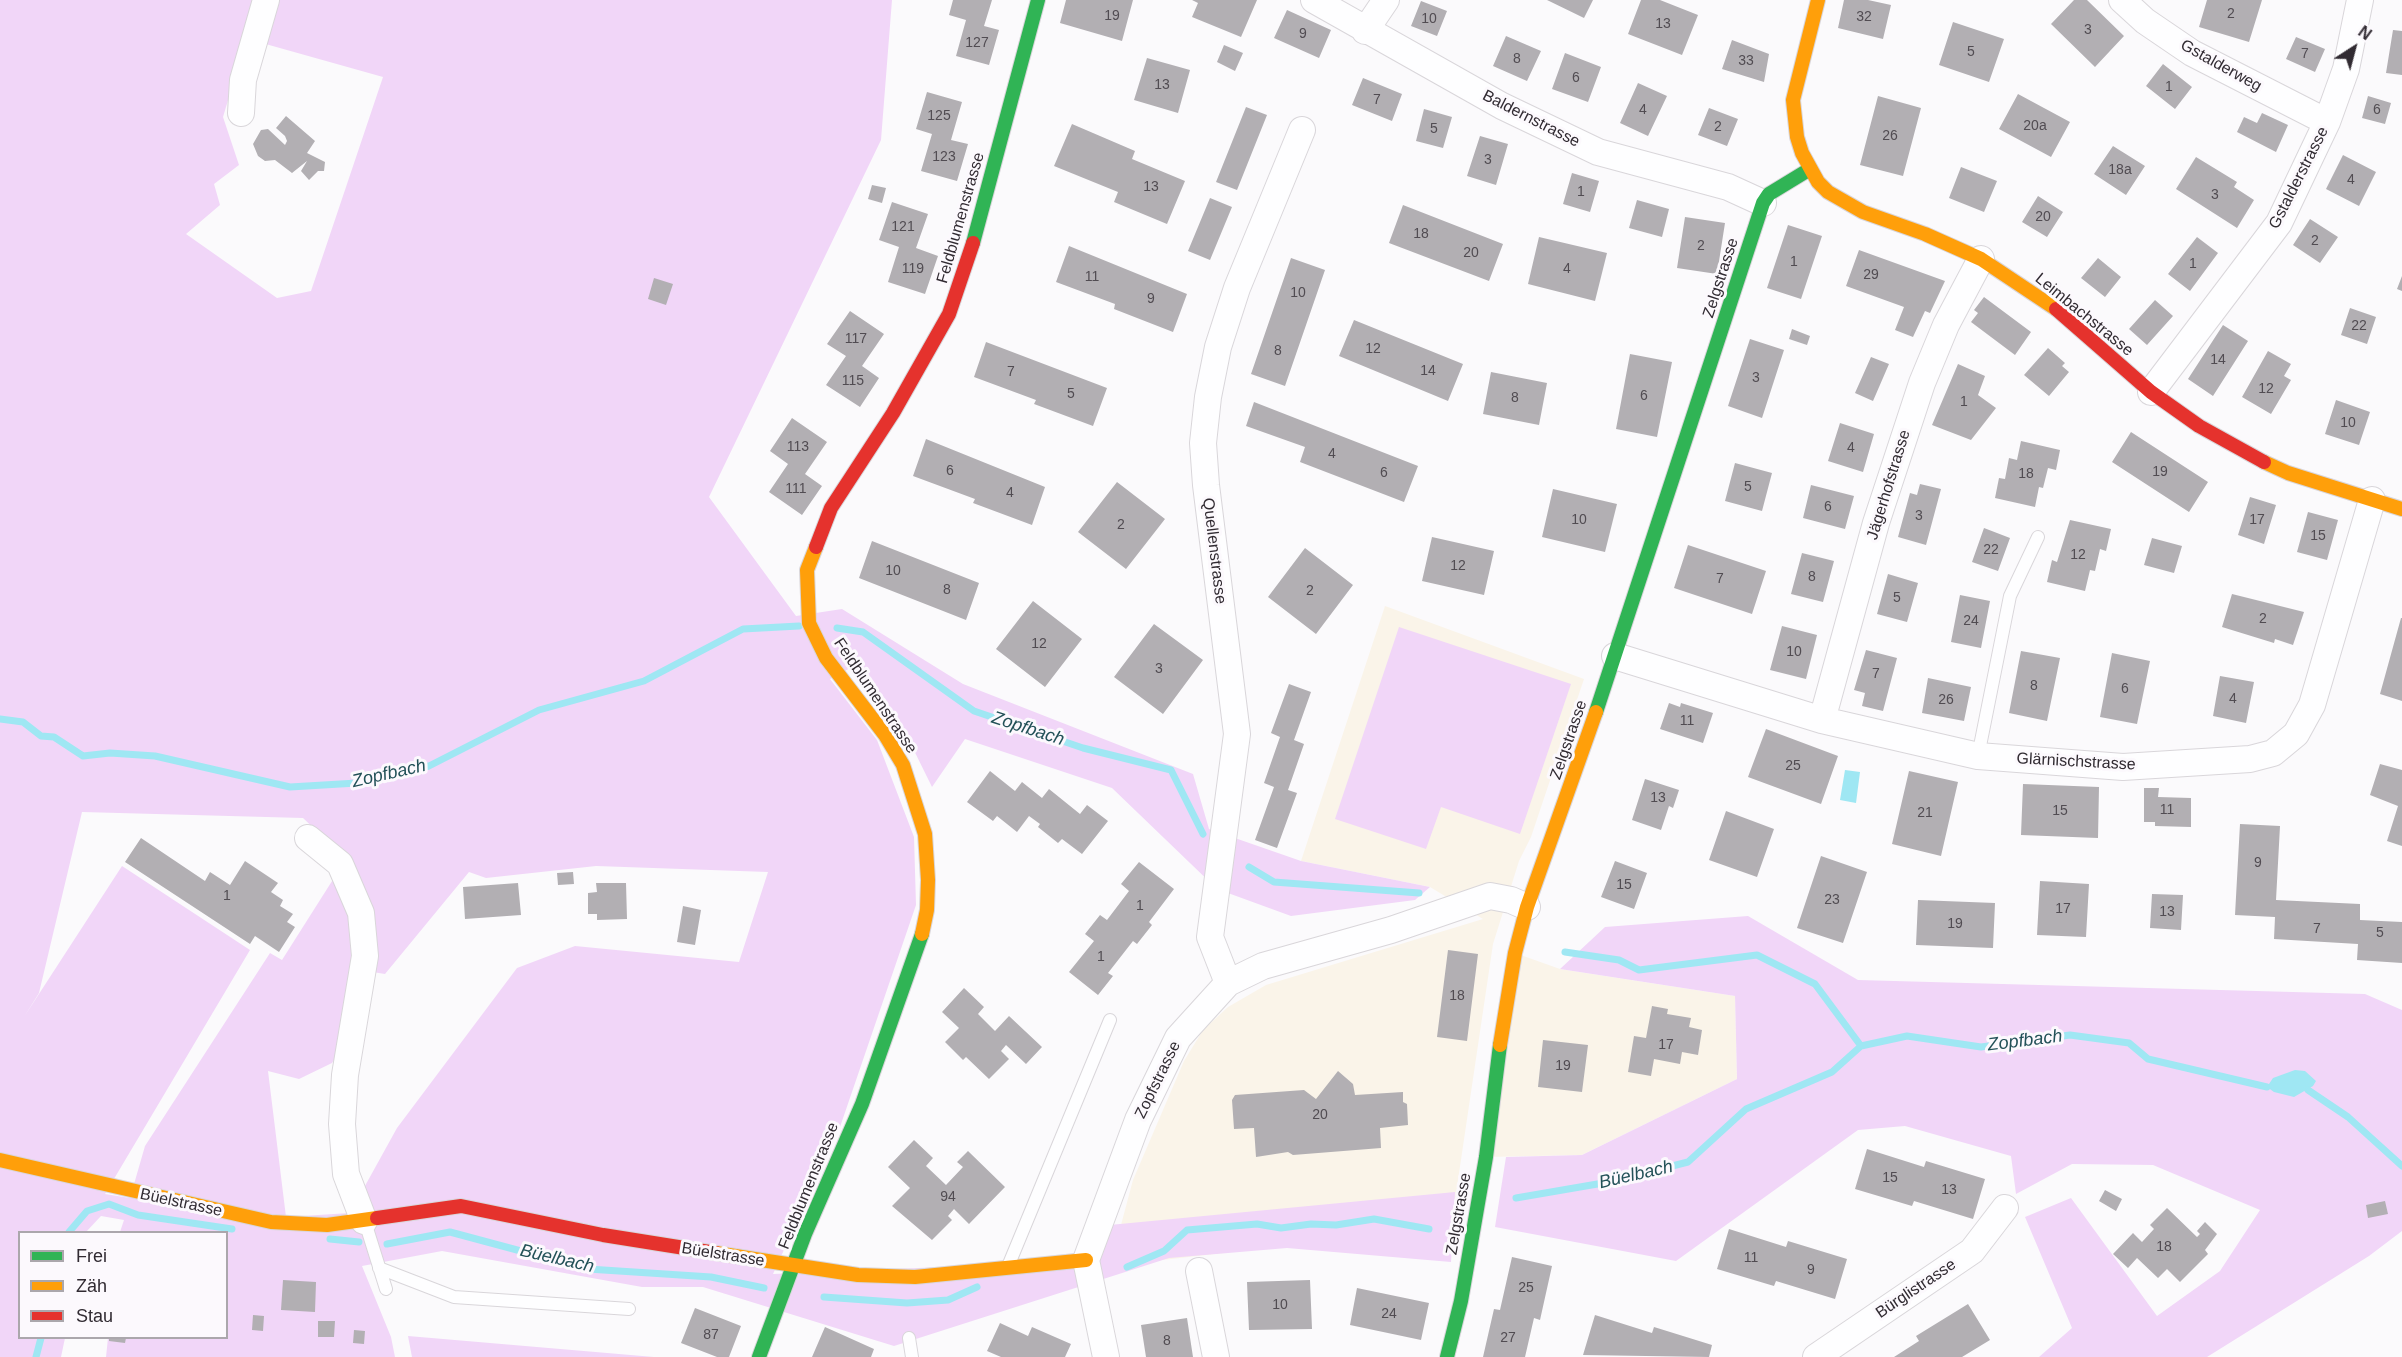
<!DOCTYPE html>
<meta charset="utf-8">
<style>
body{margin:0}
#map{position:relative;width:2402px;height:1357px;overflow:hidden;background:#fbfafc;font-family:Helvetica,sans-serif}
canvas{display:block}
.legend{position:absolute;left:18px;top:1231px;width:210px;height:108px;box-sizing:border-box;background:#fcf9fd;border:2px solid #aba7ac;margin:0;padding:8px 10px;list-style:none;font-size:18px;color:#312b32}
.legend li{display:flex;align-items:center;gap:12px;height:30px}
.legend b{width:30px;border:2px solid #aba7ac}
.north{position:absolute;left:2324px;top:18px;width:60px;height:60px;-webkit-text-stroke:4px #fcf9fd;paint-order:stroke;rotate:36deg;font-size:16px;font-weight:700;line-height:24px;text-align:center;color:#312b32}
.north::after{content:'';display:block;margin:auto;width:21px;height:27px;background:#312b32;clip-path:polygon(50% 0,100% 100%,50% 72%,0 100%)}
</style>
<div id="map">
<canvas width="2402" height="1357"></canvas>
<ul class="legend">
<li><b style="height:8px;background:#30b455"></b>Frei</li>
<li><b style="height:8px;background:#ff9f0a"></b>Zäh</li>
<li><b style="height:8px;background:#e5322d"></b>Stau</li>
</ul>
<div class="north">N</div>
</div>
<script>
const ctx = document.querySelector('canvas').getContext('2d');
ctx.lineJoin = 'round';
function paint(path, color) {
  ctx.fillStyle = color;
  ctx.fill(path, 'evenodd');
}
function shape(rows) {
  const path = new Path2D();
  for (const r of rows) {
    path.moveTo(r[0], r[1]);
    for (let i = 2; i < r.length; i += 2) path.lineTo(r[i], r[i + 1]);
  }
  return path;
}
function trace(path, color, width, dash) {
  ctx.strokeStyle = color;
  ctx.lineWidth = width;
  ctx.lineCap = dash ? 'butt' : 'round';
  ctx.setLineDash(dash || []);
  ctx.stroke(path);
}
function write(font, color, halo, rows, align = 'center') {
  ctx.font = font + ' Helvetica,sans-serif';
  ctx.lineWidth = 6;
  ctx.setLineDash([]);
  ctx.textBaseline = 'middle';
  ctx.strokeStyle = halo;
  ctx.fillStyle = color;
  for (const [text, x, y, turn = 0] of rows) {
    ctx.save();
    ctx.translate(x, y);
    ctx.rotate((+turn || 0) * Math.PI / 180);
    ctx.textAlign = isNaN(turn) ? turn : align;
    if (halo) ctx.strokeText(text, 0, 0);
    ctx.fillText(text, 0, 0);
    ctx.restore();
  }
}
const education = shape([
 [1385,606,1584,679,1531,837,1519,861,1493,944,1451,1227,1110,1266,1133,1180,1184,1061,1203,1030,1228,1007,1266,985,1483,919,1430,887,1301,861],
 [1515,953,1560,969,1735,996,1737,1079,1582,1155,1486,1157]
]);
const green = shape([
 [0,0,258,0,223,117,239,165,214,184,220,205,186,234,277,298,311,291,383,77,262,43,274,0,892,0,881,140,709,497,796,616,842,609,963,684,1193,774,1209,829,1301,861,1430,887,1415,900,1291,916,1217,889,1112,788,965,739,932,787,898,718,854,666,830,679,877,740,914,837,916,905,840,1127,773,1274,1086,1261,1099,1226,1455,1192,1451,1262,1287,1248,1169,1258,894,1346,703,1287,642,1287,442,1251,362,1266,391,1337,395,1357,106,1357,108,1338,226,1338,226,1232,120,1232,124,1220,101,1216,86,1232,20,1232,20,1338,65,1338,61,1357,0,1357],
 [82,812,303,818,346,859,282,960,270,953,145,1146,130,1198,105,1194,250,950,122,866,24,1017,39,993],
 [596,866,768,872,739,962,575,946,517,968,397,1128,350,1213,286,1217,268,1071,299,1079,332,1063,343,1046,354,969,385,974,469,872,486,878],
 [1399,627,1571,684,1520,834,1441,807,1426,849,1335,819],
 [1748,916,1858,980,2365,994,2402,1010,2402,1231,2369,1256,2207,1357,2039,1357,2072,1328,2025,1217,2071,1198,2157,1316,2220,1271,2260,1210,2153,1165,2072,1164,2016,1194,2011,1156,1905,1126,1858,1130,1676,1261,1495,1227,1506,1157,1582,1155,1737,1079,1735,996,1560,969,1605,927],
 [408,1336,654,1357,412,1357]
]);
const water = shape([
 [1845,770,1860,772,1856,803,1840,800],
 [2295,1070,2305,1071,2316,1081,2313,1086,2294,1097,2274,1092,2267,1087,2273,1078]
]);
const stream = shape([
 [837,628,863,632,974,711,1083,748,1171,770,1203,834],
 [0,719,23,722,41,736,54,737,83,756,110,753,155,756,290,787,357,783,429,766,539,710,644,681,743,629,799,626],
 [1249,867,1274,882,1419,893],
 [1565,952,1619,960,1639,970,1757,955,1815,984,1861,1046,1907,1036,1981,1047,2070,1035,2129,1043,2148,1059,2267,1087],
 [2308,1090,2348,1117,2402,1166],
 [1516,1198,1609,1182,1688,1162,1746,1109,1832,1072,1861,1046],
 [69,1232,87,1211,109,1204,138,1215,232,1229],
 [330,1239,359,1242],
 [387,1244,450,1232,588,1269,711,1277,764,1288],
 [1127,1267,1164,1251,1187,1230,1257,1224,1281,1228,1311,1224,1336,1225,1374,1219,1429,1229],
 [824,1297,907,1303,948,1300,977,1287],
 [36,1357,41,1338]
]);
const building = shape([
 [953,0,992,0,984,26,999,30,989,65,956,56,966,20,949,15],
 [1066,0,1133,0,1122,41,1060,23],
 [1192,0,1257,0,1241,37,1192,17,1198,3],
 [1547,0,1593,0,1584,18],
 [1641,0,1660,0,1698,15,1682,55,1628,34],
 [1844,0,1868,0,1891,5,1883,39,1838,28],
 [2074,0,2087,0,2124,36,2095,67,2051,24],
 [2207,0,2262,0,2249,42,2199,27],
 [1421,1,1447,11,1437,36,1411,26],
 [1287,10,1331,30,1319,58,1274,38],
 [1953,22,2004,39,1989,82,1939,65],
 [2393,30,2402,31,2402,75,2386,73],
 [1506,36,1541,51,1527,81,1493,66],
 [2296,37,2325,49,2315,72,2286,59],
 [1732,40,1769,54,1764,82,1722,69],
 [1224,45,1243,53,1235,71,1217,62],
 [1565,53,1601,67,1588,102,1552,89],
 [1147,58,1190,70,1178,113,1134,100],
 [2163,64,2192,87,2175,109,2146,86],
 [1363,78,1402,94,1392,121,1352,105],
 [1638,83,1667,96,1648,136,1620,123],
 [927,92,962,102,951,140,968,144,957,181,921,171,932,134,916,129],
 [2018,94,2070,122,2051,157,1999,129],
 [1878,96,1921,108,1903,176,1860,165],
 [2368,96,2391,103,2385,124,2362,118],
 [1246,107,1267,115,1237,190,1216,182],
 [1709,108,1738,119,1727,146,1698,135],
 [1424,109,1452,117,1443,148,1416,141],
 [2262,113,2288,125,2276,152,2237,132,2244,117,2257,123],
 [286,116,315,141,307,153,325,162,324,171,318,171,309,180,301,171,307,161,292,173,275,160,265,161,258,156,253,144,261,130,268,129,285,145,287,141,285,136,276,128],
 [1072,124,1135,151,1132,159,1185,181,1167,224,1114,202,1118,192,1054,166],
 [1480,136,1508,144,1496,185,1467,176],
 [2113,146,2145,166,2126,195,2094,174],
 [2343,155,2376,172,2359,206,2326,189],
 [2196,157,2237,182,2234,187,2254,200,2237,228,2176,189],
 [1961,167,1997,181,1984,212,1949,198],
 [1572,173,1599,181,1590,212,1563,204],
 [872,185,886,188,882,203,868,199],
 [2038,196,2063,212,2047,237,2022,222],
 [1210,198,1232,207,1210,260,1188,251],
 [1637,200,1669,209,1662,237,1629,228],
 [892,202,928,214,916,248,938,256,925,294,888,282,899,247,879,240],
 [1403,205,1503,244,1489,281,1389,243],
 [1685,217,1725,223,1717,274,1677,268],
 [2310,219,2338,237,2320,263,2293,245],
 [1788,225,1822,236,1801,299,1767,288],
 [1539,237,1607,253,1595,301,1528,284],
 [2197,237,2218,253,2190,291,2168,274],
 [1069,246,1187,294,1173,332,1114,309,1115,304,1056,282],
 [1859,250,1945,281,1930,313,1925,311,1913,337,1895,330,1904,307,1846,286],
 [1291,258,1325,270,1285,386,1251,374],
 [2098,258,2121,277,2105,297,2081,278],
 [2402,276,2402,291,2397,289],
 [654,278,673,284,666,305,648,299],
 [1984,297,2031,332,2015,355,1971,322,1978,313,1974,310],
 [2155,300,2173,316,2147,345,2129,329],
 [2350,308,2376,317,2367,344,2341,335],
 [850,311,884,334,862,366,879,378,860,407,826,385,846,356,827,344],
 [1354,320,1463,364,1448,401,1339,356],
 [2223,325,2248,341,2213,396,2188,379],
 [1792,329,1810,336,1807,345,1789,339],
 [1750,339,1784,350,1762,418,1728,406],
 [986,342,1107,388,1093,426,1034,404,1036,400,974,377],
 [2048,348,2065,363,2062,366,2069,372,2049,396,2024,375],
 [2268,351,2291,364,2284,376,2291,380,2271,414,2242,397],
 [1630,354,1672,362,1657,437,1616,429],
 [1871,357,1889,364,1873,401,1855,393],
 [1958,364,1985,376,1978,395,1996,408,1971,440,1932,425],
 [1491,372,1547,383,1539,425,1483,414],
 [2336,400,2370,412,2359,445,2325,434],
 [1254,402,1418,466,1404,502,1300,462,1305,447,1246,426],
 [792,418,827,442,805,474,822,486,802,515,769,492,788,464,770,451],
 [1840,423,1874,434,1863,472,1828,461],
 [2131,432,2208,482,2189,512,2112,462],
 [926,439,1045,487,1032,525,973,503,975,499,913,476],
 [2021,441,2060,450,2056,470,2048,468,2043,488,2039,487,2035,507,1995,498,1999,478,2005,479,2009,458,2017,460],
 [1735,463,1772,473,1762,511,1725,501],
 [1117,482,1165,519,1126,569,1078,532],
 [1920,484,1941,489,1926,545,1898,537,1910,493,1917,495],
 [1811,485,1854,496,1845,529,1803,518],
 [1553,489,1617,504,1605,552,1542,537],
 [2250,497,2276,505,2264,544,2238,535],
 [2308,512,2338,520,2327,560,2297,552],
 [2070,520,2111,529,2106,551,2100,549,2095,571,2090,570,2085,591,2047,582,2052,560,2057,562],
 [1984,528,2010,538,1998,571,1972,562],
 [1432,537,1494,551,1484,595,1422,581],
 [2152,538,2182,546,2174,573,2144,565],
 [872,541,979,583,966,620,859,578],
 [1688,545,1766,571,1752,614,1674,588],
 [1305,548,1353,585,1316,634,1268,597],
 [1802,553,1834,561,1823,602,1791,594],
 [1888,574,1918,583,1907,622,1877,614],
 [2232,594,2304,612,2293,645,2275,639,2274,643,2222,627],
 [1960,595,1990,601,1981,648,1951,642],
 [1033,601,1082,639,1045,687,996,649],
 [2401,618,2402,618,2402,701,2380,694],
 [1154,624,1203,660,1163,714,1114,677],
 [1782,626,1817,635,1806,679,1770,670],
 [1866,650,1897,658,1883,711,1862,706,1865,693,1854,690],
 [2021,651,2060,658,2047,721,2009,713],
 [2112,653,2150,661,2137,724,2100,717],
 [2220,676,2254,682,2246,723,2213,716],
 [1928,678,1971,687,1964,721,1922,713],
 [1289,684,1311,692,1294,740,1304,744,1288,790,1297,793,1277,848,1255,840,1274,787,1264,783,1280,737,1271,733],
 [1669,703,1680,707,1681,703,1713,713,1703,743,1660,729],
 [1766,729,1838,756,1821,804,1748,777],
 [2380,764,2402,770,2402,846,2387,841,2398,806,2370,795],
 [990,771,1015,791,1022,782,1042,798,1049,789,1080,814,1087,805,1108,821,1082,854,1062,839,1058,843,1038,827,1040,824,1029,816,1017,832,997,816,993,821,967,802],
 [1909,771,1958,782,1941,856,1892,844],
 [1645,779,1679,790,1673,808,1669,806,1661,830,1632,820],
 [2023,784,2099,787,2098,838,2021,835],
 [2144,788,2159,788,2158,797,2191,798,2191,827,2155,826,2155,822,2144,822],
 [1726,811,1774,829,1757,877,1709,860],
 [2240,824,2280,826,2276,900,2360,904,2360,920,2402,922,2402,963,2357,960,2358,944,2274,939,2275,917,2235,915],
 [141,838,205,881,210,872,230,885,245,861,278,883,271,892,283,900,280,906,293,914,287,922,295,927,279,952,255,936,250,944,125,862],
 [1821,856,1867,872,1843,943,1797,928],
 [1615,861,1647,873,1634,909,1601,897],
 [1139,862,1174,889,1149,922,1152,925,1137,944,1133,941,1108,973,1113,976,1098,995,1069,972,1094,941,1085,934,1100,915,1107,920,1129,891,1121,884],
 [573,872,574,884,558,885,557,873],
 [2040,881,2089,884,2086,937,2037,935],
 [518,883,521,915,465,919,463,887],
 [596,883,626,883,627,919,597,920,597,914,588,914,588,893,597,892],
 [2152,894,2183,895,2181,930,2150,928],
 [1918,900,1995,903,1993,948,1916,945],
 [683,906,701,910,695,945,677,942],
 [1448,950,1478,954,1467,1041,1437,1037],
 [964,988,984,1007,978,1014,995,1031,1009,1016,1042,1047,1026,1064,1006,1045,1001,1051,1009,1059,989,1079,966,1057,963,1060,945,1042,959,1028,942,1012],
 [1652,1006,1668,1009,1667,1014,1691,1018,1689,1027,1702,1030,1698,1055,1682,1052,1680,1064,1654,1059,1651,1076,1628,1072,1634,1036,1646,1038],
 [1543,1040,1588,1045,1582,1092,1538,1087],
 [1338,1071,1353,1084,1355,1095,1403,1092,1403,1102,1407,1104,1408,1125,1380,1128,1381,1148,1293,1155,1288,1152,1256,1157,1254,1128,1234,1129,1232,1100,1235,1095,1304,1090,1316,1099],
 [914,1140,933,1158,926,1166,946,1185,963,1167,957,1162,968,1151,1005,1187,969,1224,954,1209,948,1216,952,1220,932,1240,892,1206,910,1188,888,1167],
 [1867,1149,1924,1167,1926,1161,1985,1179,1973,1219,1914,1201,1912,1206,1855,1189],
 [2105,1190,2122,1199,2116,1211,2099,1201],
 [2385,1201,2388,1214,2368,1218,2366,1205],
 [2167,1208,2197,1237,2200,1234,2197,1231,2205,1222,2217,1234,2205,1250,2208,1254,2180,1282,2167,1269,2158,1278,2137,1258,2128,1268,2113,1254,2133,1233,2142,1242,2154,1229,2150,1225],
 [1729,1229,1786,1247,1788,1241,1847,1259,1835,1299,1776,1281,1774,1286,1717,1269],
 [1512,1257,1552,1266,1540,1320,1534,1318,1525,1357,1483,1357,1494,1309,1500,1310],
 [283,1280,316,1282,315,1312,281,1310],
 [1310,1280,1312,1329,1249,1330,1247,1282],
 [1357,1288,1429,1303,1421,1340,1350,1325],
 [1968,1304,1990,1340,1962,1357,1894,1357,1919,1341,1916,1336],
 [695,1308,741,1326,729,1357,717,1357,681,1343],
 [253,1315,264,1316,263,1331,252,1330],
 [1595,1315,1652,1333,1654,1327,1712,1345,1709,1357,1583,1355],
 [1187,1318,1193,1357,1146,1357,1141,1325],
 [318,1321,335,1321,334,1337,318,1337],
 [1000,1323,1028,1336,1032,1327,1071,1344,1065,1357,1001,1357,987,1351],
 [825,1327,874,1349,871,1357,812,1357],
 [354,1330,365,1331,364,1344,353,1343],
 [109,1338,126,1338,125,1343,109,1341]
]);
const lane = shape([
 [1978,756,2010,596,2038,537],
 [365,1222,386,1289],
 [1009,1264,1110,1020],
 [379,1268,454,1297,629,1309],
 [909,1338,912,1357]
]);
const street = shape([
 [1314,0,1502,106,1598,152,1728,187,1763,203],
 [2122,0,2145,21,2192,53,2327,122],
 [1365,31,1386,0],
 [241,113,243,80,266,0],
 [2151,392,2279,223,2327,122,2346,69,2360,0],
 [1615,656,1822,720,1978,756,2123,767,2250,759,2273,753,2296,734,2312,705,2372,500],
 [1822,720,1876,523,1922,383,1946,325,1981,259],
 [308,838,340,864,361,913,365,956,345,1075,342,1124,346,1174,364,1221],
 [1228,983,1210,937,1237,734,1206,485,1203,443,1208,397,1218,347,1237,288,1302,130],
 [1199,1271,1216,1357],
 [1106,1357,1086,1260,1138,1120,1178,1038,1228,983,1263,966,1391,930,1490,896,1511,900,1527,907],
 [1816,1357,1972,1251,2005,1208]
]);
const fast = shape([
 [973,243,1038,0],
 [1596,712,1763,203,1769,194,1810,169],
 [759,1357,805,1234,862,1104,922,934],
 [1447,1357,1461,1301,1486,1157,1500,1045]
]);
const slow = shape([
 [1818,0,1793,100,1797,137,1802,153,1818,182,1828,192,1863,212,1925,234,1981,259,2056,309],
 [2264,462,2288,473,2402,509],
 [816,547,807,570,809,623,826,658,885,735,903,765,925,834,928,880,927,910,922,934],
 [1500,1045,1515,953,1527,907,1596,712],
 [0,1160,271,1222,327,1225,377,1218],
 [716,1253,858,1275,915,1277,1086,1260]
]);
const jam = shape([
 [2056,309,2151,392,2199,426,2264,462],
 [816,547,831,508,893,413,949,314,973,243],
 [377,1218,461,1206,603,1235,716,1253]
]);
const numberNames = [
 ["2",2231,14],
 ["19",1112,16],
 ["32",1864,17],
 ["10",1429,19],
 ["13",1663,24],
 ["3",2088,30],
 ["9",1303,34],
 ["127",977,43],
 ["5",1971,52],
 ["7",2305,54],
 ["8",1517,59],
 ["33",1746,61],
 ["6",1576,78],
 ["13",1162,85],
 ["1",2169,87],
 ["7",1377,100],
 ["4",1643,110],
 ["6",2377,110],
 ["125",939,116],
 ["20a",2035,126],
 ["2",1718,127],
 ["5",1434,129],
 ["26",1890,136],
 ["123",944,157],
 ["3",1488,160],
 ["18a",2120,170],
 ["4",2351,180],
 ["13",1151,187],
 ["1",1581,192],
 ["3",2215,195],
 ["20",2043,217],
 ["121",903,227],
 ["18",1421,234],
 ["2",2315,241],
 ["2",1701,246],
 ["20",1471,253],
 ["1",1794,262],
 ["1",2193,264],
 ["119",913,269],
 ["4",1567,269],
 ["29",1871,275],
 ["11",1092,277],
 ["10",1298,293],
 ["9",1151,299],
 ["22",2359,326],
 ["117",856,339],
 ["12",1373,349],
 ["8",1278,351],
 ["14",2218,360],
 ["14",1428,371],
 ["7",1011,372],
 ["3",1756,378],
 ["115",853,381],
 ["12",2266,389],
 ["5",1071,394],
 ["6",1644,396],
 ["8",1515,398],
 ["1",1964,402],
 ["10",2348,423],
 ["113",798,447],
 ["4",1851,448],
 ["4",1332,454],
 ["6",950,471],
 ["19",2160,472],
 ["6",1384,473],
 ["18",2026,474],
 ["5",1748,487],
 ["111",796,489],
 ["4",1010,493],
 ["6",1828,507],
 ["3",1919,516],
 ["10",1579,520],
 ["17",2257,520],
 ["2",1121,525],
 ["15",2318,536],
 ["22",1991,550],
 ["12",2078,555],
 ["12",1458,566],
 ["10",893,571],
 ["8",1812,577],
 ["7",1720,579],
 ["8",947,590],
 ["2",1310,591],
 ["5",1897,598],
 ["2",2263,619],
 ["24",1971,621],
 ["12",1039,644],
 ["10",1794,652],
 ["3",1159,669],
 ["7",1876,674],
 ["8",2034,686],
 ["6",2125,689],
 ["4",2233,699],
 ["26",1946,700],
 ["11",1687,721],
 ["25",1793,766],
 ["13",1658,798],
 ["11",2167,810],
 ["15",2060,811],
 ["21",1925,813],
 ["9",2258,863],
 ["15",1624,885],
 ["1",227,896],
 ["23",1832,900],
 ["1",1140,906],
 ["17",2063,909],
 ["13",2167,912],
 ["19",1955,924],
 ["7",2317,929],
 ["5",2380,933],
 ["1",1101,957],
 ["18",1457,996],
 ["17",1666,1045],
 ["19",1563,1066],
 ["20",1320,1115],
 ["15",1890,1178],
 ["13",1949,1190],
 ["94",948,1197],
 ["18",2164,1247],
 ["11",1751,1258],
 ["9",1811,1270],
 ["25",1526,1288],
 ["10",1280,1305],
 ["24",1389,1314],
 ["87",711,1335],
 ["27",1508,1338],
 ["8",1167,1341]
];
const streetNames = [
 ["Gstalderweg",2221,66,29],
 ["Baldernstrasse",1531,119,27],
 ["Gstalderstrasse",2299,178,-63],
 ["Feldblumenstrasse",961,218,-74],
 ["Zelgstrasse",1721,278,-72],
 ["Leimbachstrasse",2084,315,39],
 ["Jägerhofstrasse",1889,485,-73],
 ["Quellenstrasse",1214,551,83],
 ["Feldblumenstrasse",875,696,56],
 ["Zelgstrasse",1569,740,-71],
 ["Glärnischstrasse",2076,762,3],
 ["Zopfstrasse",1158,1080,-64],
 ["Feldblumenstrasse",809,1186,-68],
 ["Büelstrasse",181,1203,12],
 ["Zelgstrasse",1459,1214,-80],
 ["Büelstrasse",723,1255,9],
 ["Bürglistrasse",1916,1289,-34]
];
const waterNames = [
 ["Zopfbach",1028,729,18],
 ["Zopfbach",389,774,-13],
 ["Zopfbach",2025,1041,-7],
 ["Büelbach",1636,1175,-13],
 ["Büelbach",557,1259,13]
];
paint(education, '#faf4e9');
paint(green, '#f1d6f8');
paint(water, '#9fe7f3');
trace(stream, '#9fe7f3', 7);
paint(building, '#b2afb3');
trace(lane, '#d9d6da', 14);
trace(street, '#d9d6da', 28);
trace(fast, '#d9d6da', 16);
trace(slow, '#d9d6da', 16);
trace(jam, '#d9d6da', 16);
trace(lane, '#fefeff', 12);
trace(street, '#fefeff', 26);
trace(fast, '#30b455', 14);
trace(slow, '#ff9f0a', 14);
trace(jam, '#e5322d', 14);
write('14px', '#514c52', null, numberNames);
write('16px', '#312b32', '#fcf9fd', streetNames);
write('italic 18px', '#235158', '#fcf9fd', waterNames);
</script>
